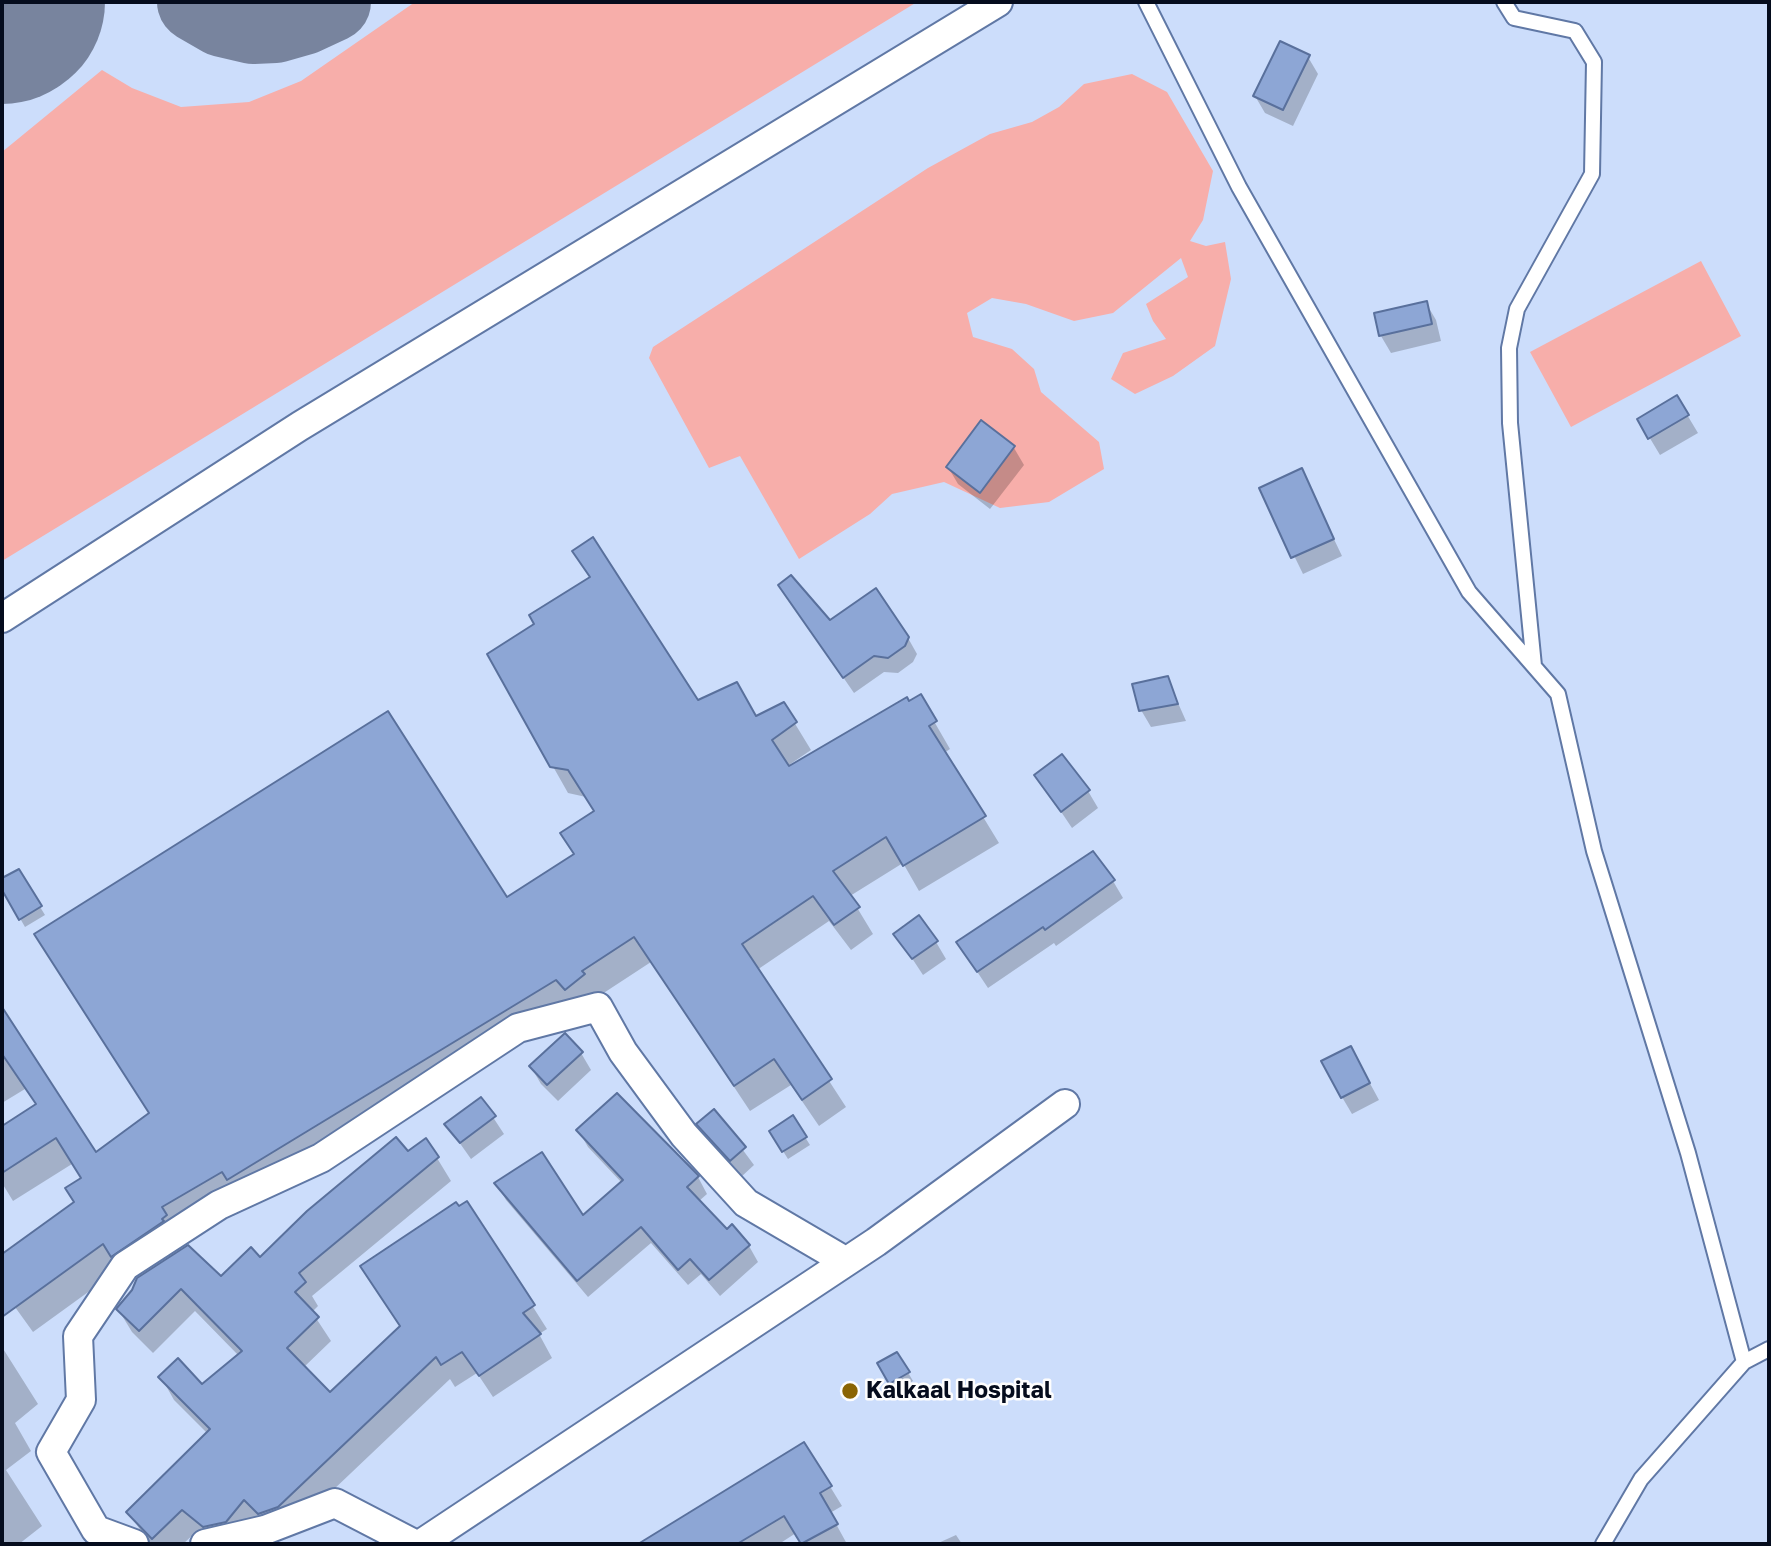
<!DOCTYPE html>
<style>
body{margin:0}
#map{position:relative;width:1771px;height:1546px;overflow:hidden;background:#ccddfb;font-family:"Golos Text",sans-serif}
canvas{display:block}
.frame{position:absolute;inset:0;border:4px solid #050c1d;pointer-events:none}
</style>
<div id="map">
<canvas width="1771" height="1546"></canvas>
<div class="frame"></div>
</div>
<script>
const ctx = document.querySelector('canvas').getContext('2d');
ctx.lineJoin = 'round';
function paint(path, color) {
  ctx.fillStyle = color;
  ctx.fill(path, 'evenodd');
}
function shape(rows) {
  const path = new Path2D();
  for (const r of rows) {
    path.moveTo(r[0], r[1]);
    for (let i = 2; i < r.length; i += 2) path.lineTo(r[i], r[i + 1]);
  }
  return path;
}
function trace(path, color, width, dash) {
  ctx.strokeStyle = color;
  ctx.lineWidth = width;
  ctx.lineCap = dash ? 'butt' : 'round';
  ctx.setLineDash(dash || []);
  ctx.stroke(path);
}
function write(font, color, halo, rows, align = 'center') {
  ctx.font = font + ' "Golos Text",sans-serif';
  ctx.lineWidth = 5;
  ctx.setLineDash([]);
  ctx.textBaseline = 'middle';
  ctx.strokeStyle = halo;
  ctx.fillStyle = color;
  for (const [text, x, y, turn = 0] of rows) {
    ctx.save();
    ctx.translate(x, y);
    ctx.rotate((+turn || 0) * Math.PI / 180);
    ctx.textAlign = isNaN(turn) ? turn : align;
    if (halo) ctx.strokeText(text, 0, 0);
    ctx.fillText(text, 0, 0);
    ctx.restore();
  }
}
const green = shape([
 [415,2,917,2,2,561,2,152,102,70,132,88,181,107,249,102,301,81],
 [1132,74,1167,92,1213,171,1203,220,1190,241,1206,246,1225,242,1231,279,1215,346,1173,376,1135,394,1111,379,1123,353,1166,339,1153,321,1146,304,1188,277,1181,258,1113,313,1074,321,1026,304,992,298,967,313,973,337,1012,349,1034,369,1041,392,1099,442,1104,469,1049,502,1000,508,944,482,892,494,870,514,799,559,740,456,709,468,649,358,653,347,928,168,990,134,1032,122,1059,107,1084,84],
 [1701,261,1741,336,1571,427,1530,352]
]);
const shadow = shape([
 [1308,57,1318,74,1293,126,1265,113,1255,96],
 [1426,303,1436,320,1441,341,1391,353,1381,336,1376,314],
 [1677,398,1698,433,1660,455,1639,420],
 [981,423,1014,448,1024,465,990,509,958,484,948,467],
 [1301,470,1342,556,1303,574,1261,488],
 [575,552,697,702,756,719,783,704,811,750,789,765,791,767,920,697,950,749,944,753,999,843,919,891,903,863,850,896,873,934,851,950,829,921,757,970,846,1107,819,1126,791,1085,750,1111,651,962,596,998,572,1005,244,1206,128,1282,120,1269,33,1332,2,1289,2,1256,75,1203,82,1179,72,1164,13,1201,2,1183,2,1128,37,1106,25,1089,2,1103,2,1008,96,1154,150,1115,52,961,506,899,575,855,595,812,586,797,568,793,490,655,536,624,590,579],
 [780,586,830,622,908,638,917,654,913,662,898,673,884,672,854,693],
 [1167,678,1186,721,1151,727,1141,710],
 [1037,776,1088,791,1098,808,1072,828],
 [18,871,45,915,25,927,2,887,2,880],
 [1113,881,1123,898,1056,946,1054,943,988,988,958,943],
 [896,934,936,942,946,959,923,975],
 [581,1053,591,1070,558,1101,541,1084,531,1067],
 [1360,1065,1379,1100,1352,1114,1342,1097],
 [617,1095,698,1177,707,1194,699,1201,727,1232,749,1246,758,1262,720,1296,701,1274,688,1285,651,1243,588,1297,506,1200,497,1184,583,1217,622,1183,588,1147,578,1130],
 [481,1099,504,1134,471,1159,447,1125],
 [714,1111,754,1165,741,1177,708,1141,699,1124],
 [793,1118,810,1145,788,1159,771,1132],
 [408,1154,437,1158,451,1181,312,1296,318,1306,312,1312,331,1341,303,1368,330,1395,401,1328,362,1267,467,1203,547,1329,539,1334,552,1358,493,1397,477,1373,455,1387,450,1379,291,1530,211,1544,196,1532,183,1544,150,1544,128,1512,208,1434,174,1400,161,1377,202,1386,239,1356,195,1311,153,1353,132,1332,118,1309,134,1291,221,1279,260,1259],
 [2,1347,38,1404,15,1423,31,1451,6,1470,42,1526,19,1544,2,1544],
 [897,1354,913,1381,895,1391,879,1364],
 [804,1444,842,1506,830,1513,847,1544,802,1544,796,1533,779,1544,645,1544],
 [956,1535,962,1544,936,1544]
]);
const taxiway = shape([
 [197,2,223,17,253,24,275,23,303,15,331,2]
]);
const runway = shape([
 [2,4,5,2]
]);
const building = shape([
 [1280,41,1310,55,1283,110,1253,96,1280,41],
 [1427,301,1432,324,1379,336,1374,313,1427,301],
 [1677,395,1689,415,1648,439,1637,419,1677,395],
 [981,420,1015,446,980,493,946,467,981,420],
 [1302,468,1334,539,1291,558,1259,488,1302,468],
 [593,537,698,700,737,682,756,716,784,702,797,722,772,740,789,766,907,697,909,701,921,694,937,721,929,726,986,816,903,866,886,837,833,871,860,907,834,925,813,896,742,944,832,1079,802,1100,774,1059,734,1086,634,937,582,971,585,974,565,990,556,980,227,1180,222,1172,162,1207,167,1215,162,1219,164,1221,111,1257,103,1244,2,1317,2,1254,74,1202,65,1188,81,1178,56,1138,2,1173,2,1126,36,1104,2,1054,2,1007,96,1152,149,1113,34,934,388,711,507,897,574,854,560,833,594,811,568,770,550,767,487,654,534,624,529,615,590,577,572,551,593,537],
 [791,575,830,620,876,588,909,637,905,646,888,658,874,656,843,678,778,585,791,575],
 [1168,676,1178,704,1139,711,1132,684,1168,676],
 [1062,754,1090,790,1061,812,1034,775,1062,754],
 [1093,851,1115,880,1045,930,1043,927,977,972,956,942,1093,851],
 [19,869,42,906,19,920,2,890,2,878,19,869],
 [919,915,938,941,912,959,893,934,919,915],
 [565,1033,583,1052,547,1085,529,1066,565,1033],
 [1351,1046,1370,1083,1341,1098,1321,1061,1351,1046],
 [617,1093,699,1176,687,1187,727,1229,732,1224,750,1245,709,1280,690,1259,678,1270,641,1227,577,1281,494,1183,542,1152,583,1215,623,1180,576,1130,617,1093],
 [481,1097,496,1116,460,1143,444,1124,481,1097],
 [714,1109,746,1147,730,1161,696,1124,714,1109],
 [793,1115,807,1137,782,1152,769,1131,793,1115],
 [396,1137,408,1151,426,1138,439,1157,299,1273,306,1282,295,1292,319,1317,287,1348,330,1392,400,1326,360,1266,456,1202,459,1206,467,1201,535,1305,523,1313,541,1334,479,1376,462,1352,441,1365,436,1357,278,1507,258,1514,244,1500,226,1522,203,1527,182,1510,152,1539,126,1512,210,1429,158,1377,178,1358,202,1384,242,1351,181,1289,139,1331,116,1309,132,1290,137,1278,188,1245,221,1276,251,1247,260,1257,307,1211,396,1137],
 [897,1352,910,1372,889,1384,877,1363,897,1352],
 [804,1442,832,1486,820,1493,838,1524,801,1544,784,1516,737,1544,638,1544,804,1442]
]);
const service = shape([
 [1146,2,1239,187,1469,592,1558,694,1594,851,1688,1153,1744,1362],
 [1504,2,1514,18,1575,31,1594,62,1592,174,1517,309,1509,348,1510,423,1534,666],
 [1603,1544,1641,1479,1744,1362,1769,1349]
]);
const minor = shape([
 [2,618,300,426,998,2],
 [134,1544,96,1530,51,1452,81,1400,78,1336,125,1266,219,1205,321,1158,518,1028,598,1007,623,1052,684,1135,746,1203,845,1261],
 [205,1544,265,1530,335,1503,414,1544],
 [421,1544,876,1242,1065,1104]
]);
const markers = [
 [850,1391,9,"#8a6403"]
];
const poiNames = [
 ["Kalkaal Hospital",866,1391]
];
paint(green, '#f7aeaa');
paint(shadow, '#0003');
trace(taxiway, '#78849e', 80);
trace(runway, '#78849e', 200);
paint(building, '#8da6d5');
trace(building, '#59709c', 2);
trace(service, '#6078a5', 18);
trace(minor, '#6078a5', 32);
trace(service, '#fff', 14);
trace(minor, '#fff', 28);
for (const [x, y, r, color] of markers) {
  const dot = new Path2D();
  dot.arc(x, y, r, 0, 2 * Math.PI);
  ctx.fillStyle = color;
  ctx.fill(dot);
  trace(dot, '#fdfdfd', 2.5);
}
write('bold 23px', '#050c1d', '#fdfdfd', poiNames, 'left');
</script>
